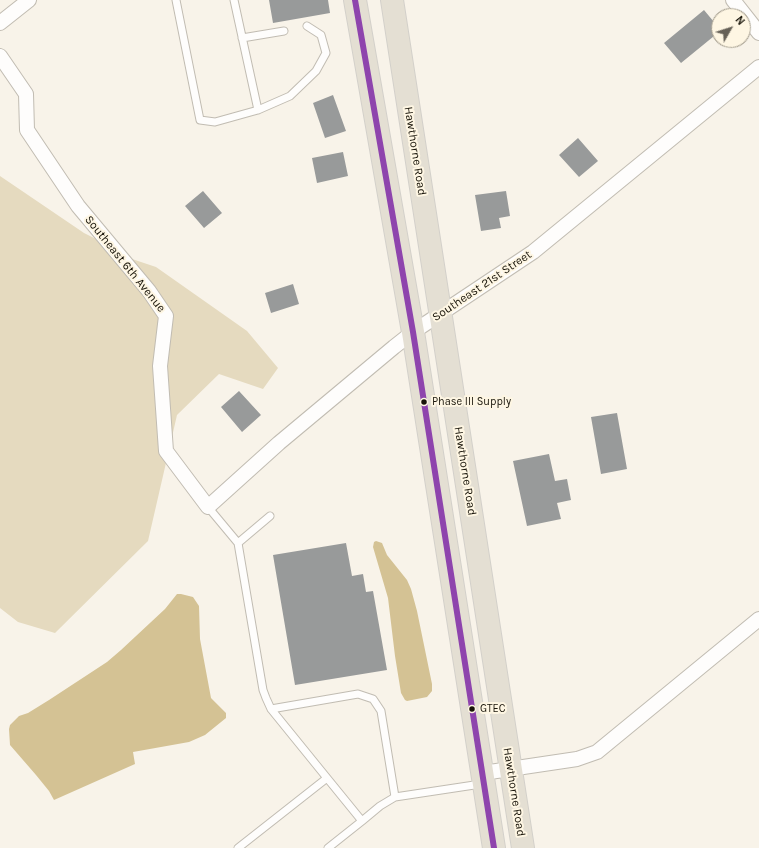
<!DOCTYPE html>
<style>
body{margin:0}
#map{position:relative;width:759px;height:848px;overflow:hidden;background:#f8f3e9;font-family:Karla,sans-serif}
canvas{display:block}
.north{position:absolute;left:711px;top:8px;width:40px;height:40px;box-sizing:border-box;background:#fef6e3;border:1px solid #a29b8b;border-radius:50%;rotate:51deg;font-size:11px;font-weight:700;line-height:16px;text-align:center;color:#171308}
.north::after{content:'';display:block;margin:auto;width:14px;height:18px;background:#666157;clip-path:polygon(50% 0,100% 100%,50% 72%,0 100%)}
</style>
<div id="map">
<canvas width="759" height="848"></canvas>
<div class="north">N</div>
</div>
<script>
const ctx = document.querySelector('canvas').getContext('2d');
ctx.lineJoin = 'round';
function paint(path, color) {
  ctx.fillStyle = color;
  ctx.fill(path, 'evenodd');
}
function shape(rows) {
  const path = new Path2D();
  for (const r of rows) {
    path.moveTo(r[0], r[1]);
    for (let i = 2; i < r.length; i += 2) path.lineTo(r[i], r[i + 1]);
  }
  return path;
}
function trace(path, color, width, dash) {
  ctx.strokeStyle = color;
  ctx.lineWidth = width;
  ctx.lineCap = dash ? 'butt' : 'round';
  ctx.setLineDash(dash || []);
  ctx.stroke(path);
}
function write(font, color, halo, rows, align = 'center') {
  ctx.font = font + ' Karla,sans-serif';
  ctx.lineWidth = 4;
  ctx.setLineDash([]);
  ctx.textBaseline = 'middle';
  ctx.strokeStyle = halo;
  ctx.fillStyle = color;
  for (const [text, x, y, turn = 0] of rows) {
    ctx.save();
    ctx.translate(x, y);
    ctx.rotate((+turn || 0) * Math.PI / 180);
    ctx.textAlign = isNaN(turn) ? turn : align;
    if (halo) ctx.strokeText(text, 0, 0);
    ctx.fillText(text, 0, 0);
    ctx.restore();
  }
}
const green = shape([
 [0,176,84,233,110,246,123,256,156,267,247,331,278,368,263,389,219,374,177,415,148,541,55,633,18,622,0,608]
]);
const water = shape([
 [376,541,382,543,387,555,407,580,411,589,417,611,432,684,432,691,427,697,407,701,405,700,401,693,395,656,388,598,373,547,374,542],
 [177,594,181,594,193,597,199,606,200,639,211,698,226,713,226,718,205,735,189,742,133,752,135,764,54,800,49,791,36,775,10,745,9,729,10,725,19,716,28,713,49,700,107,662,121,650,165,609]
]);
const building = shape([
 [269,0,328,0,330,13,273,23],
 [704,10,719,28,719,32,681,63,664,43],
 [333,95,346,131,325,138,313,103],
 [578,138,598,161,579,177,559,155],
 [343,152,348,176,317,183,312,158],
 [203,191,222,213,204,228,185,206],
 [506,191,510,216,499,218,501,228,481,231,475,195],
 [293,284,299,304,271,313,265,293],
 [239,391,261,415,242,432,221,407],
 [617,413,627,469,601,474,591,417],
 [549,454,555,481,567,479,571,500,557,503,561,519,527,526,513,461],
 [346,543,352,576,363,574,366,592,373,591,387,670,295,685,273,555]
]);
const service = shape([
 [176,0,200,120,215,122,258,110,290,96,316,71,326,53,321,35,307,26],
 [234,0,258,110],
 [242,38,284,31],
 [208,507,238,543],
 [271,709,358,694,373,699,381,711,395,797],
 [327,778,362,821,380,806,395,797,481,784],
 [238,848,327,778,271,709,266,698,263,690,238,543,270,516],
 [328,848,362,821]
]);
const minor = shape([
 [733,0,759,33],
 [0,23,29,0],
 [0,56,26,94,27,130,78,206,149,291,166,316,160,366,166,451,208,507,279,443,394,347,413,332,533,252,759,67],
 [483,773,577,759,597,752,759,619]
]);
const trunk = shape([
 [355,0,413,332,494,848],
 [392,0,523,848]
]);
const bus1 = shape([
 [355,0,413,332,494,848]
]);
const markers = [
 [424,402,3.5,"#171308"],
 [472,709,3.5,"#171308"]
];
const busNames = [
 ["Phase III Supply",432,402],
 ["GTEC",480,709]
];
const streetNames = [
 ["Hawthorne Road",415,151,81],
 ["Southeast 6th Avenue",125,264,51],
 ["Southeast 21st Street",482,286,-34],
 ["Hawthorne Road",465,471,81],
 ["Hawthorne Road",514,792,81]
];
paint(green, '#e5dabf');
paint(water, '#d4c294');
paint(building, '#989a9a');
trace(service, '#c1bcb2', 9);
trace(minor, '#c1bcb2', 16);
trace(trunk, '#d3d0ca', 24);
trace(service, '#fefdfc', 7);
trace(minor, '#fefdfc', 14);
trace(trunk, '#e4dfd3', 22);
trace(bus1, '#8e44ad', 6);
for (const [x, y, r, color] of markers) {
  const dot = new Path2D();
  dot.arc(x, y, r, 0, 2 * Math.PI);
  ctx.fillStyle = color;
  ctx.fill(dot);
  trace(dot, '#fef6e3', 1.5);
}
write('11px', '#171308', '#fef6e3', busNames, 'left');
write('12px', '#171308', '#fef6e3', streetNames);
</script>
